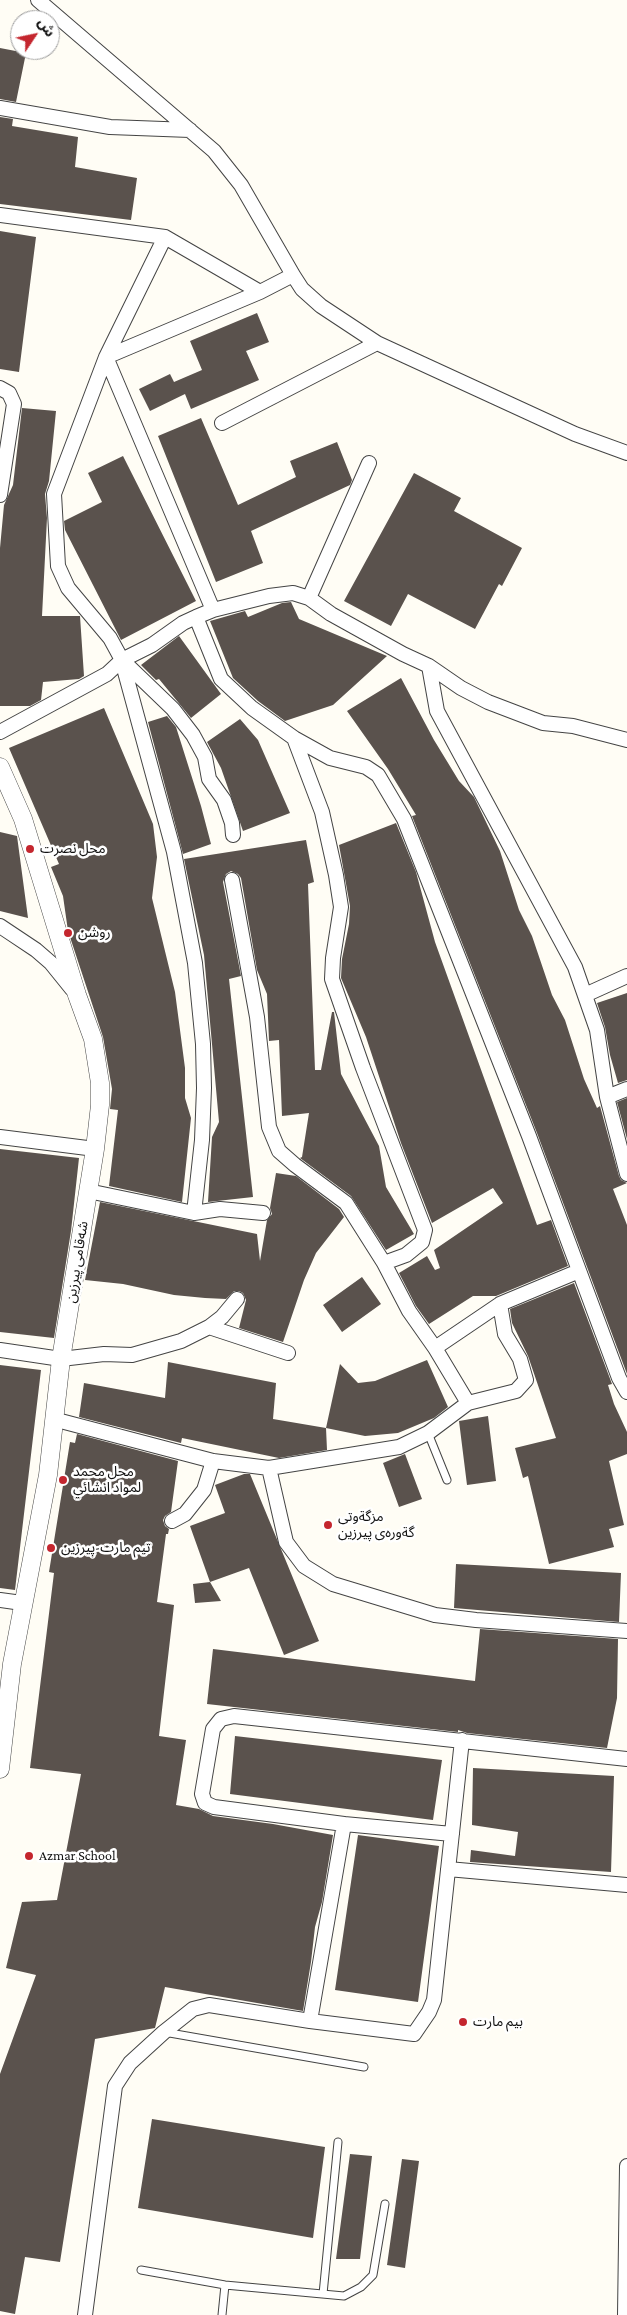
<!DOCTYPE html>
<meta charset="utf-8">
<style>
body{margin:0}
#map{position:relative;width:627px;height:2315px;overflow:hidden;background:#fffdf5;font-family:"Crimson Pro","Noto Sans Arabic",serif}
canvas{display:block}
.north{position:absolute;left:10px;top:10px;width:50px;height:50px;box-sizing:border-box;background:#fff;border:1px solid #a0a0a0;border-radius:50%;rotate:56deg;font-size:14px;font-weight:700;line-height:20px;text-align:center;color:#111}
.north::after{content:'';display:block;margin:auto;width:18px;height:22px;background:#c4262e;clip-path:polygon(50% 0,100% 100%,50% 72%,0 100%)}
</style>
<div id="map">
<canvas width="627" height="2315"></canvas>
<div class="north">ش</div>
</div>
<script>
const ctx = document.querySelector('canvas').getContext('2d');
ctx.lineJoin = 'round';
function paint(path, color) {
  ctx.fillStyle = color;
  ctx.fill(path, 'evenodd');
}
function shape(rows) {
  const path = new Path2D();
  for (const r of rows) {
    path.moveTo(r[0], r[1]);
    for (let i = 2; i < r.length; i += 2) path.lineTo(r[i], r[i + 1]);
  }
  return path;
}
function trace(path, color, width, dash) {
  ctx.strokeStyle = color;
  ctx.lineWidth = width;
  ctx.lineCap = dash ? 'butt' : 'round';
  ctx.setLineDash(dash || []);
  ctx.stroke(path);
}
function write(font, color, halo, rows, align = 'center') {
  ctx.font = font + ' "Crimson Pro","Noto Sans Arabic",serif';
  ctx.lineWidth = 5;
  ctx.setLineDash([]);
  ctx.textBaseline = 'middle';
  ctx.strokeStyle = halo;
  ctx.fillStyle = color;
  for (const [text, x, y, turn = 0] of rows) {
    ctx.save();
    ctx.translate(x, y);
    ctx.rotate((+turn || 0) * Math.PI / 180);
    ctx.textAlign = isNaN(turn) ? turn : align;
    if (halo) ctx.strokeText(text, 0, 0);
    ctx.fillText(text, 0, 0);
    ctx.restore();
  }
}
const building = shape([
 [0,48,26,53,16,102,0,99],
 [0,117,13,119,12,126,78,137,75,167,137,178,131,220,0,204],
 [0,231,36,237,19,372,0,369],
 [257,313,269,342,246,351,259,380,191,409,185,394,150,411,139,389,170,374,174,382,202,370,190,341],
 [22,408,56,411,49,481,45,494,47,518,42,616,80,616,84,676,79,679,43,682,41,700,30,706,0,706,0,548,4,505,13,485],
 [201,418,238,505,296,477,290,461,337,442,352,480,350,485,251,531,263,563,216,582,158,436],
 [123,456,196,601,121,640,65,530,64,521,102,502,88,473],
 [414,473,461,498,454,511,522,548,502,586,499,584,475,629,408,594,391,626,344,601],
 [291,602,299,619,387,656,333,705,285,721,258,701,233,678,210,621,245,611,248,617,282,603],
 [179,636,221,694,191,718,159,679,156,680,141,665],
 [401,678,434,740,459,781,474,797,500,851,519,910,532,936,552,995,565,1020,584,1079,597,1108,600,1106,619,1176,621,1180,627,1183,613,1189,627,1225,627,1374,537,1133,412,816,416,815,388,769,347,711],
 [104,708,153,824,157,857,152,898,175,992,185,1068,185,1098,191,1118,182,1202,109,1186,118,1110,110,1109,112,1089,103,1037,68,931,63,896,51,867,59,864,9,748],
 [167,716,176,727,201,806,211,844,183,854,148,722],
 [240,719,258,740,290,813,243,831,221,768,207,742],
 [396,823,416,872,435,942,537,1225,551,1220,568,1266,496,1296,473,1296,429,1324,416,1306,399,1273,427,1256,435,1270,440,1268,434,1250,503,1203,493,1188,432,1223,401,1143,366,1037,341,978,342,959,349,924,350,906,339,845],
 [0,832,17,836,28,918,0,911],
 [306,840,314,882,308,884,315,1070,321,1070,332,1012,334,1012,341,1074,379,1146,386,1187,414,1234,386,1250,351,1196,300,1158,302,1157,309,1113,282,1116,279,1040,269,1041,267,994,257,970,241,878,238,874,231,871,226,874,223,882,241,976,229,979,253,1197,208,1202,212,1137,219,1122,204,955,184,859],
 [627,993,627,1080,618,1083,610,1055,605,1027,597,1003],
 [627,1098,627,1139,617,1102],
 [0,1149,79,1158,71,1231,54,1338,0,1332],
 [276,1173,296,1176,339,1209,344,1217,316,1253,304,1280,283,1342,239,1328,246,1300,243,1293,239,1291,234,1291,226,1299,205,1298,174,1295,123,1284,85,1280,100,1202,257,1234,260,1261,267,1220,272,1214,270,1208],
 [362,1277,381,1304,342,1332,323,1305],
 [574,1283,612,1384,608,1385,614,1404,627,1432,627,1454,609,1461,624,1525,609,1529,614,1547,549,1564,528,1476,523,1478,515,1448,556,1438,528,1356,512,1323,510,1309],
 [427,1360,448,1407,434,1418,398,1433,365,1436,326,1428,340,1364,358,1383,375,1381],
 [168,1362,276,1383,273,1419,326,1428,327,1450,279,1458,182,1438,181,1443,79,1417,84,1383,165,1398],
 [0,1365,41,1370,15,1590,0,1588],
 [488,1416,496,1481,467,1485,459,1421],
 [77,1434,178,1461,171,1512,165,1516,163,1520,165,1526,169,1529,168,1534,166,1534,157,1602,174,1605,159,1736,186,1740,176,1805,199,1809,213,1816,273,1824,333,1835,322,1902,315,1927,311,1962,303,2011,165,1987,155,2028,95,2039,60,2262,25,2257,15,2314,0,2311,0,2074,36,1975,6,1968,22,1902,57,1900,81,1774,30,1768,54,1573,49,1572,70,1442,75,1443],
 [405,1454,422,1499,399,1507,383,1463],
 [244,1474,250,1474,319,1641,284,1655,249,1568,210,1582,190,1526,225,1513,215,1485],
 [456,1564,621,1573,619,1622,454,1608],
 [210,1582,221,1601,195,1603,193,1584],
 [480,1629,618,1639,617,1698,607,1748,467,1733,458,1730,458,1732,207,1704,213,1649,475,1681],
 [235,1736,442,1760,433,1820,230,1794],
 [473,1768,614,1776,611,1872,470,1862,471,1850,515,1856,518,1832,472,1825],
 [358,1835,439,1846,418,2002,335,1990],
 [152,2119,325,2147,313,2238,138,2208],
 [350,2154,372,2156,360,2259,336,2259],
 [402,2159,419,2161,405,2268,387,2265]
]);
const service = shape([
 [428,1433,447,1480],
 [164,2032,364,2067],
 [141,2270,225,2285,344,2296,361,2287,373,2275,385,2204],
 [323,2294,338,2142],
 [222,2315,225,2285]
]);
const minor = shape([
 [38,0,214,151,241,185,293,275],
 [0,108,110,127,190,130],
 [0,215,165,237,260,292],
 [165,237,106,357,54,494,58,566,68,588,110,638,122,660,173,709,193,735,205,757,209,779,224,800,232,823,233,835],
 [106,357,260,292,293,275,302,289,321,306,377,343,575,434,627,453],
 [106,357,213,610],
 [0,388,9,393,14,404,0,495],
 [222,423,377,343],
 [309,598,369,463],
 [196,617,221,679,252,708,294,738,330,758,366,767,378,775,404,819,529,1136,619,1378,627,1392],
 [122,661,174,852,195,963,203,1044,204,1088,202,1140,194,1213],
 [429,666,437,711,575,967,597,1030,607,1097,627,1174],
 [0,732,107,674,122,660,152,645,183,623,196,617,213,610,269,596,293,593,309,598,331,614,403,654,429,666,461,688,488,702,543,723,573,726,627,740],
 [294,738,322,812,336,875,341,907,333,958,332,979,363,1068,425,1230,422,1242,406,1255,384,1263],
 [232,880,257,1017,269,1127,279,1151,295,1165,346,1203,384,1263,409,1311,435,1348,468,1403],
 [0,926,36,950,51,963,72,989],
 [585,995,627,976],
 [607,1097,627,1089],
 [0,1137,95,1149],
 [88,1191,194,1213,220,1209,263,1213],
 [209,1327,288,1353],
 [435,1348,500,1304,579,1271],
 [0,1350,61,1359,104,1354,132,1355,181,1341,209,1327,222,1317,237,1299],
 [53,1419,213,1461,269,1468,399,1447,428,1433,468,1403,516,1391,526,1380,520,1359,505,1334,500,1304],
 [269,1468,286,1542,304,1566,333,1584,435,1615,476,1620,627,1631],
 [172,1521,185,1514,204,1490,213,1461],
 [0,1600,22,1603],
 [452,1834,344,1824,214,1807,205,1803,202,1794,213,1729,221,1719,234,1716,627,1759],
 [448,1869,627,1885],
 [310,2021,344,1824],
 [85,2315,115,2086,130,2063,164,2032,193,2009,209,2005,310,2021,414,2034,429,2012,434,2000,462,1740],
 [625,2315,627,2166]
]);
const tertiary = shape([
 [0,767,23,819,77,995,93,1039,100,1083,100,1105,95,1149,61,1359,48,1475,12,1664,0,1769]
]);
const markers = [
 [30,849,5,"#c4262e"],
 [68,933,5,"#c4262e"],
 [63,1480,5,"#c4262e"],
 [328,1525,5,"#c4262e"],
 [51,1548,5,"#c4262e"],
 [29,1856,5,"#c4262e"],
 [463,2022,5,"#c4262e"]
];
const poiNames = [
 ["محل نصرت",40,849],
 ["روشن",78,933],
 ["محل محمد",73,1472],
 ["لمواد انشائي",73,1488],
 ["مزگةوتی",338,1517],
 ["گةورەی پیرزین",338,1533],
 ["تیم مارت-پیرزین",61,1548],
 ["Azmar School",39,1856],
 ["بیم مارت",473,2022]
];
const streetNames = [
 ["شەقامی پیرزین",77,1262,-81]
];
paint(building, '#5a524d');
trace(service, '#444', 9);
trace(minor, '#444', 16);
trace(tertiary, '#444', 19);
trace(service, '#fff', 7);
trace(minor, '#fff', 14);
trace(tertiary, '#fff', 18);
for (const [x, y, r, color] of markers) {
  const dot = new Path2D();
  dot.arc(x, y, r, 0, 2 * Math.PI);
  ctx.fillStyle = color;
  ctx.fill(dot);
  trace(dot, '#fff', 2);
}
write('14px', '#111', '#fff', poiNames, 'left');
write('14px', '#111', '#fff', streetNames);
</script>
